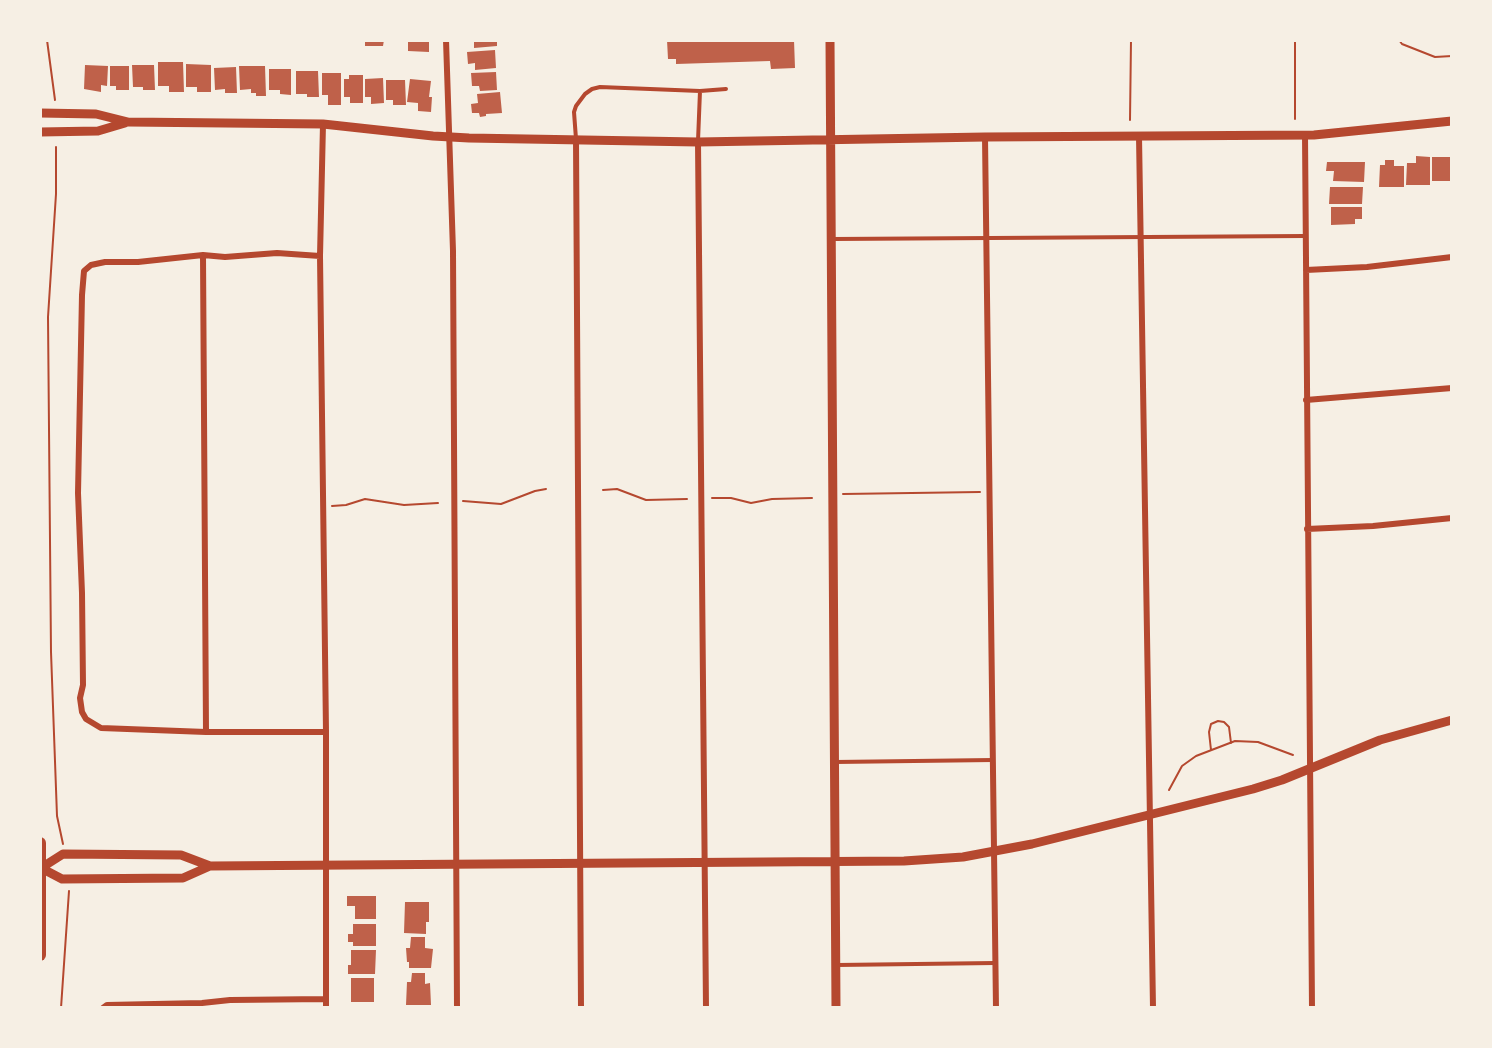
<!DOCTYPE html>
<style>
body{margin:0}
#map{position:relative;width:1492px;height:1048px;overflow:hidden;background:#f6efe4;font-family:"Fira Sans Condensed",sans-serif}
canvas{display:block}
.frame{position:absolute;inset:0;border:42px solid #f6efe4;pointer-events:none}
</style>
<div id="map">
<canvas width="1492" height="1048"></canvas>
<div class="frame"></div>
</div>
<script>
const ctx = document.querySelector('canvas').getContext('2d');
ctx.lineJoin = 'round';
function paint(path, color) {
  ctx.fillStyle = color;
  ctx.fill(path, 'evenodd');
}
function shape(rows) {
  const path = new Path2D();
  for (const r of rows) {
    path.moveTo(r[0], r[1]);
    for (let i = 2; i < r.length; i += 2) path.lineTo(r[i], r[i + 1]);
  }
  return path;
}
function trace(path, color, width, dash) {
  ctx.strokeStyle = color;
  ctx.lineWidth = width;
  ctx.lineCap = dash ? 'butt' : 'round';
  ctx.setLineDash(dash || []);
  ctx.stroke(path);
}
const building = shape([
 [365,40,384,40,383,46,365,46],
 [408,40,429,40,429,52,408,51],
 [474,40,497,40,497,46,474,48],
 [667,40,794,40,795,68,771,69,770,61,676,64,676,59,668,59],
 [495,50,496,68,475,70,475,63,468,64,467,52],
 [158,62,183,62,184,92,169,92,169,86,158,86],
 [186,64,211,65,211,92,197,92,197,87,186,87],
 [85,65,108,66,107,86,101,85,101,92,84,89],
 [132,65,154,65,155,90,143,90,143,87,133,87],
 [110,66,129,66,129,90,116,90,116,86,110,86],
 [239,66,265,66,266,96,256,96,256,93,251,93,251,89,240,90],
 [236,67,237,93,225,93,225,89,215,90,214,68],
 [269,69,291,69,291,95,280,94,280,90,269,90],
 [296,71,318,71,319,97,307,97,307,94,296,94],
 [496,72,497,90,480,91,479,86,472,86,471,73],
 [322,73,341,73,341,105,328,105,328,95,322,95],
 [349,75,363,75,363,103,350,103,350,97,344,97,344,79,349,79],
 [383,78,384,103,371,104,371,97,365,97,365,79],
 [410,79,431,81,429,97,432,97,431,112,418,111,418,103,407,102],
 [386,80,405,80,406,105,393,105,393,100,386,100],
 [500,92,502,113,486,114,486,116,480,117,479,113,472,113,471,104,478,103,477,94],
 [1416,156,1430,157,1430,185,1406,185,1407,163,1416,163],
 [1432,157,1452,157,1452,181,1432,181],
 [1385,160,1394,160,1394,166,1404,166,1404,187,1379,187,1380,165,1385,165],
 [1327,162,1365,162,1364,182,1333,181,1334,171,1326,171],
 [1330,187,1363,187,1362,204,1329,204],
 [1331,207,1362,207,1362,219,1355,219,1355,224,1331,225],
 [347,896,376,896,376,919,355,919,355,906,347,906],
 [405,902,429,902,429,922,426,922,426,934,404,933],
 [353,924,376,924,376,946,353,946,353,942,348,942,348,934,353,934],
 [411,937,425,937,425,948,433,949,431,968,409,968,409,962,407,962,406,948,410,948],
 [351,950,376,950,375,974,348,974,348,965,351,965],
 [412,973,425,973,425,984,430,983,431,1005,406,1005,407,982,411,982],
 [351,978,374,978,374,1002,351,1002]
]);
const path = shape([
 [47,40,55,100],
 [1295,40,1295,119],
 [1399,40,1402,44,1435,57,1452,56],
 [1130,120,1131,40],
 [56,147,56,194,48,317,51,652,57,816,63,844],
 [603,490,617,489,646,500,687,499],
 [843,494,980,492],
 [712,498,731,498,751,503,772,499,812,498],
 [463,501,501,504,535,491,546,489],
 [332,506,346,505,365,499,404,505,438,503],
 [1211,750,1209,732,1211,724,1218,721,1224,722,1229,727,1231,743],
 [1169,790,1182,766,1196,756,1235,741,1258,742,1293,755],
 [61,1008,69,891]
]);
const service = shape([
 [700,91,726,89],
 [576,139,574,112,576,106,585,94,592,89,600,87,700,91,698,141],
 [833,239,1305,236],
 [835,762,993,760],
 [837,965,995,963]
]);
const minor = shape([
 [446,40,453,251,457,1008],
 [323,124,320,256,326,732,326,1008],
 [1305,135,1312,1008],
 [1139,136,1153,1008],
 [985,137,996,1008],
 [576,139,581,1008],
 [698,142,706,1008],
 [203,255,206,732],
 [320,256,277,253,225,257,203,255,138,262,105,262,91,265,84,271,82,295,78,493,82,593,83,685,80,698,82,712,86,719,101,728,206,732,326,732],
 [1306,270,1367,267,1452,257],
 [1306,400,1452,388],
 [1307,529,1373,526,1452,518],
 [103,1008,107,1005,202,1003,230,1000,326,999]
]);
const tertiary = shape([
 [830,40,836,1008],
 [40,113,96,114,128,122,323,124,433,136,469,138,698,142,985,137,1314,135,1452,121],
 [40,132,98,131,125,123],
 [210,866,183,878,62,879,41,868,63,854,181,855,210,866,904,861,963,857,1032,844,1253,789,1282,780,1380,740,1452,720]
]);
const primary = shape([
 [40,843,40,955]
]);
paint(building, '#bf614a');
trace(path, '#b5482f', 2);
trace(service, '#b5482f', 4);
trace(minor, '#b5482f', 6);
trace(tertiary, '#b5482f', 9);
trace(primary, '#b5482f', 12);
</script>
